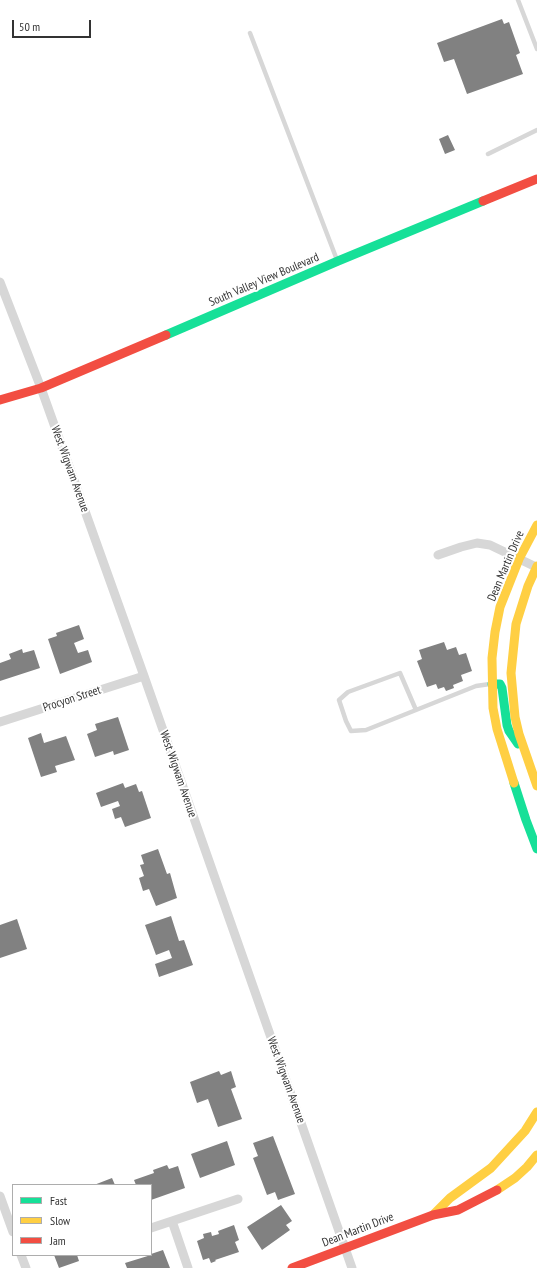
<!DOCTYPE html>
<style>
body{margin:0}
#map{position:relative;width:537px;height:1268px;overflow:hidden;background:#fff;font-family:"PT Sans Narrow",sans-serif}
canvas{display:block}
.legend{position:absolute;left:12px;top:1184px;width:140px;height:72px;box-sizing:border-box;background:#fff;border:1px solid #adadad;margin:0;padding:5px 7px;list-style:none;font-size:12px;color:#333}
.legend li{display:flex;align-items:center;gap:8px;height:20px}
.legend b{width:20px;border:1px solid #adadad}
.scale{position:absolute;left:12px;top:20px;width:79px;height:18px;box-sizing:border-box;border:2px solid #333;border-top:0;padding-left:5px;font-size:12px;line-height:14px;white-space:nowrap;color:#333;-webkit-text-stroke:3px #fff;paint-order:stroke}
</style>
<div id="map">
<canvas width="537" height="1268"></canvas>
<ul class="legend">
<li><b style="height:5px;background:#16e098"></b>Fast</li>
<li><b style="height:5px;background:#ffcf43"></b>Slow</li>
<li><b style="height:5px;background:#f24e42"></b>Jam</li>
</ul>
<div class="scale">50 m</div>
</div>
<script>
const ctx = document.querySelector('canvas').getContext('2d');
ctx.lineJoin = 'round';
function paint(path, color) {
  ctx.fillStyle = color;
  ctx.fill(path, 'evenodd');
}
function shape(rows) {
  const path = new Path2D();
  for (const r of rows) {
    path.moveTo(r[0], r[1]);
    for (let i = 2; i < r.length; i += 2) path.lineTo(r[i], r[i + 1]);
  }
  return path;
}
function trace(path, color, width, dash) {
  ctx.strokeStyle = color;
  ctx.lineWidth = width;
  ctx.lineCap = dash ? 'butt' : 'round';
  ctx.setLineDash(dash || []);
  ctx.stroke(path);
}
function write(font, color, halo, rows, align = 'center') {
  ctx.font = font + ' "PT Sans Narrow",sans-serif';
  ctx.lineWidth = 4;
  ctx.setLineDash([]);
  ctx.textBaseline = 'middle';
  ctx.strokeStyle = halo;
  ctx.fillStyle = color;
  for (const [text, x, y, turn = 0] of rows) {
    ctx.save();
    ctx.translate(x, y);
    ctx.rotate((+turn || 0) * Math.PI / 180);
    ctx.textAlign = isNaN(turn) ? turn : align;
    if (halo) ctx.strokeText(text, 0, 0);
    ctx.fillText(text, 0, 0);
    ctx.restore();
  }
}
const building = shape([
 [502,19,504,24,509,22,520,53,516,55,523,74,467,94,454,59,444,62,437,43],
 [448,135,455,150,445,154,439,139],
 [79,625,84,639,74,643,78,653,88,650,92,662,60,674,48,639,57,636,56,633],
 [444,642,447,650,456,647,459,655,466,653,472,671,461,675,463,681,453,685,454,688,446,691,444,687,438,689,436,684,427,687,417,661,422,659,419,650],
 [22,649,23,653,34,650,40,668,0,681,0,663,11,659,9,654],
 [118,717,129,750,114,755,113,751,95,757,87,734,97,730,95,724],
 [41,733,44,743,66,736,75,760,55,766,57,772,41,777,28,738],
 [123,783,125,788,136,784,139,792,142,791,151,818,125,827,121,817,115,819,112,809,120,806,118,801,101,807,96,793],
 [158,849,167,874,170,873,177,898,156,906,149,889,143,891,139,878,144,876,140,865,144,864,141,855],
 [171,916,179,941,184,940,193,965,159,977,155,964,172,958,169,950,156,955,145,925],
 [17,919,27,949,0,958,0,925],
 [219,1071,221,1075,231,1071,236,1087,231,1089,242,1119,218,1127,208,1099,197,1103,190,1082],
 [273,1136,295,1194,278,1200,275,1192,267,1195,253,1158,258,1156,253,1143],
 [227,1141,235,1165,200,1178,191,1154],
 [167,1165,169,1169,178,1166,185,1188,151,1200,151,1185,136,1185,134,1180,154,1173,153,1170],
 [112,1178,115,1185,94,1185],
 [281,1205,292,1221,286,1225,290,1230,262,1250,247,1227],
 [234,1225,239,1240,235,1242,239,1252,215,1260,216,1261,211,1263,209,1258,203,1260,197,1241,204,1238,203,1234,211,1232,212,1236,219,1234,218,1231],
 [163,1250,170,1268,127,1268,125,1263,151,1255,151,1254],
 [54,1255,77,1255,79,1261,59,1268]
]);
const lane = shape([
 [518,0,537,49],
 [250,33,337,260],
 [488,154,537,130],
 [416,710,400,673,348,692,339,700,346,721,351,731,366,730,476,686,490,684]
]);
const street = shape([
 [0,282,41,388,144,676,352,1268],
 [438,555,461,547,477,543,490,545,536,567],
 [0,722,144,676],
 [0,1196,13,1232],
 [172,1221,188,1268],
 [151,1228,238,1199],
 [21,1255,26,1268]
]);
const fast = shape([
 [166,335,338,261,483,201],
 [492,684,500,684,502,688,507,725,509,731,518,744],
 [514,783,526,820,537,849]
]);
const slow = shape([
 [537,566,528,586,516,624,511,673,515,717,519,734,537,786],
 [514,783,497,729,493,708,492,658,495,632,500,607,519,559,537,525],
 [497,1190,515,1178,527,1167,537,1155],
 [433,1215,450,1198,491,1168,525,1131,537,1112]
]);
const jam = shape([
 [483,201,537,179],
 [0,400,41,388,166,335],
 [292,1268,433,1215,458,1210,497,1190]
]);
const streetNames = [
 ["South Valley View Boulevard",264,280,-23],
 ["West Wigwam Avenue",70,469,70],
 ["Dean Martin Drive",506,566,-67],
 ["Procyon Street",72,699,-18],
 ["West Wigwam Avenue",178,774,71],
 ["West Wigwam Avenue",286,1080,70],
 ["Dean Martin Drive",358,1230,-21]
];
paint(building, '#818181');
trace(lane, '#d7d7d7', 4.5);
trace(street, '#d7d7d7', 9);
trace(fast, '#16e098', 9);
trace(slow, '#ffcf43', 9);
trace(jam, '#f24e42', 9);
write('12px', '#333', '#fff', streetNames);
</script>
